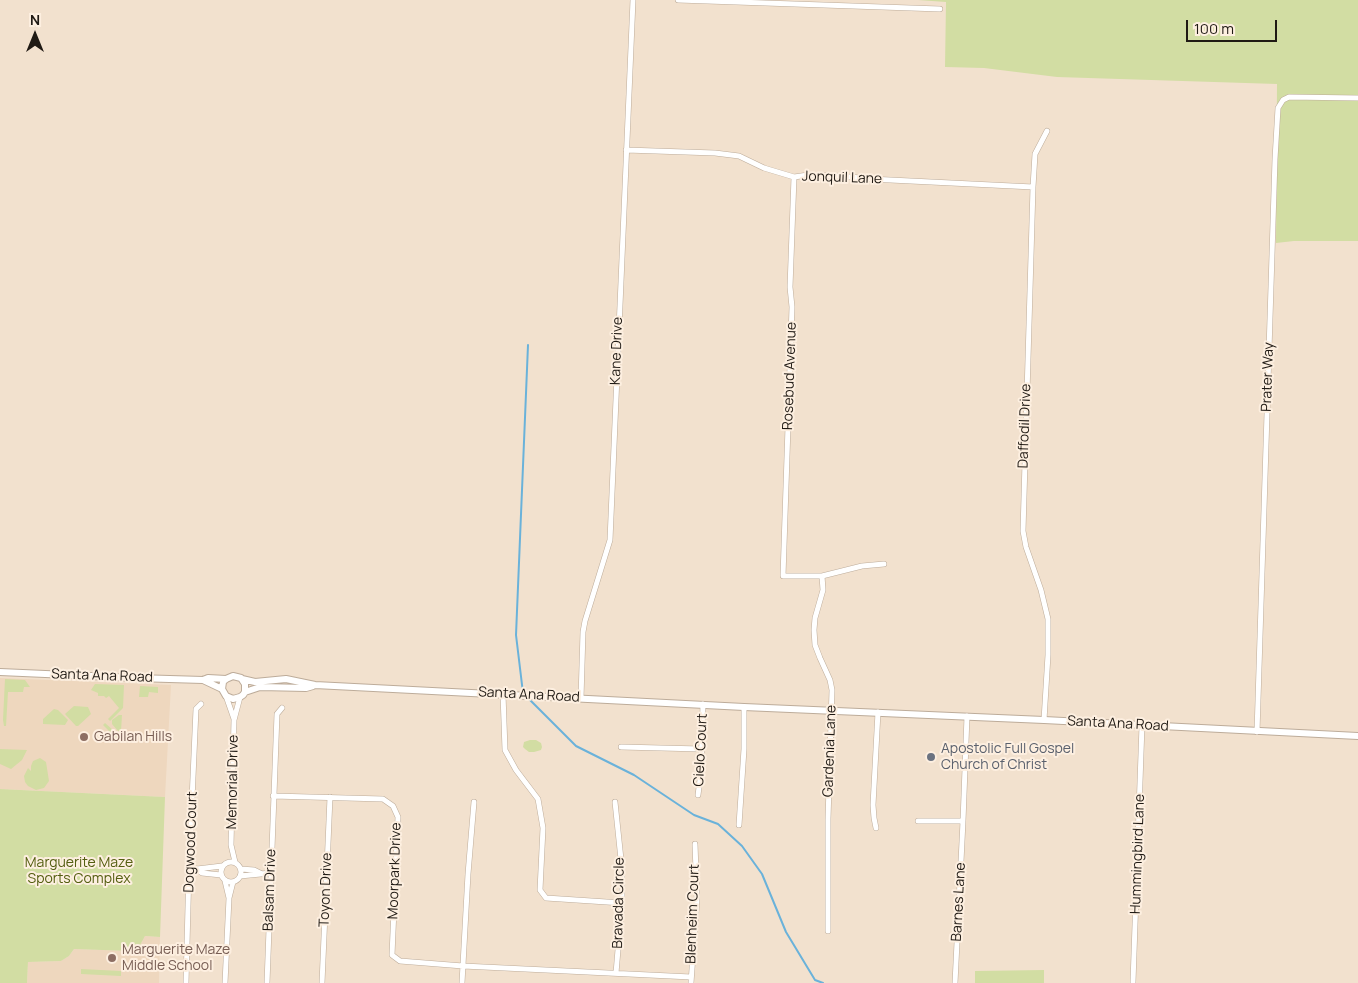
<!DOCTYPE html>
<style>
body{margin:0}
#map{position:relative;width:1358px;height:983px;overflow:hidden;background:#f2e1ce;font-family:Manrope,sans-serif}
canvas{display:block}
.north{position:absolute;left:10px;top:10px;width:50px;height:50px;-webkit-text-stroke:4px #fdefe0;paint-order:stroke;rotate:0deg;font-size:14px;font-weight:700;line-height:20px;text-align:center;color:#201a14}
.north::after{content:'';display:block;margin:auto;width:18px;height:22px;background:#201a14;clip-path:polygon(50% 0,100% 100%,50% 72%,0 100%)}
.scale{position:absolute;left:1186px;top:20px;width:91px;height:22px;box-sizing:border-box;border:2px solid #201a14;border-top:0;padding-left:6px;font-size:15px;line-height:18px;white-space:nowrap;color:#201a14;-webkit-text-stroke:4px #fdefe0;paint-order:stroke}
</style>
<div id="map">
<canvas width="1358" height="983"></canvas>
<div class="north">N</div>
<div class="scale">100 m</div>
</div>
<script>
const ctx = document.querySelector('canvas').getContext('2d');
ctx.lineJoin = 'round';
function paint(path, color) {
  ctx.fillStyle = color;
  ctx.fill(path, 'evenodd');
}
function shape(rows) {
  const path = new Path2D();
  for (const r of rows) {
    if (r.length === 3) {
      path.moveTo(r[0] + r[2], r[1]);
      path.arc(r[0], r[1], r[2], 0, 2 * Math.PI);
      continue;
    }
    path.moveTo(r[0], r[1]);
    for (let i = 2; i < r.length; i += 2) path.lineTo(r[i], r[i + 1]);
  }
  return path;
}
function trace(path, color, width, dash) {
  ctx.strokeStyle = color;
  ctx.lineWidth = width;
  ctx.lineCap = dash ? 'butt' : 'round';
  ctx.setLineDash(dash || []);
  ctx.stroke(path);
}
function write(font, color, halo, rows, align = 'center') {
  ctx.font = font + ' Manrope,sans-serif';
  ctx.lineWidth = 4;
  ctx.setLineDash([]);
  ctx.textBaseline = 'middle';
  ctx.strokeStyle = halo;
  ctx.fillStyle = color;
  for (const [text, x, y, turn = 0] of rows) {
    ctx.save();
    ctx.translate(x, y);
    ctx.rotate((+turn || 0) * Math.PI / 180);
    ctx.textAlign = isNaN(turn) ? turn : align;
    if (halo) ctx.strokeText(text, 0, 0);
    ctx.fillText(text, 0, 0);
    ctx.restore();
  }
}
const built = shape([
 [0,678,171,685,165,797,0,789],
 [145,936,160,937,159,983,27,983,28,962,61,961,69,956,74,949,130,951,139,947]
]);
const green = shape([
 [918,0,1358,0,1358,241,1294,241,1276,243,1277,84,1057,77,984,68,945,67,946,2],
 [5,679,25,680,30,687,24,687,23,692,8,692,6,726,4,726,3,720],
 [95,684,124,685,123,708,110,721,108,719,119,708,109,696,106,698,104,696,98,696,98,693,91,690],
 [140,686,158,687,158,693,149,692,148,697,139,697],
 [74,706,88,707,91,714,78,726,76,726,65,714],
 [54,709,58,710,68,720,65,725,43,724,43,719],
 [119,715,122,715,121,731,118,731,112,724,112,720],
 [105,723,114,731,116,735,121,735,121,740,110,740,111,733,103,725],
 [530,740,536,740,541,743,542,747,541,750,534,752,529,752,525,749,523,747,524,742],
 [0,749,27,750,22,760,11,769,0,764],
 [40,758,46,762,49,781,44,788,36,790,28,786,25,782,24,776,28,768,31,771,31,766,33,761],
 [0,789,165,797,160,937,145,936,139,947,130,951,74,949,69,956,61,961,28,962,27,983,0,983],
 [81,969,121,971,121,976,81,974],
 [1044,970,1044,983,975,983,975,971]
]);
const stream = shape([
 [523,693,516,635,528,345],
 [528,698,576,746,634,775,694,815,718,824,742,846,762,874,786,932,815,980,823,983]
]);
const minor = shape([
 [678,0,940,9],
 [626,150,715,153,739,156,764,168,794,177,808,175,840,176,870,179,1033,187],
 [794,177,790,287,792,307,783,576,822,576,862,566,884,564],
 [822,576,823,590,815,618,814,630,815,645,820,658,830,680,832,690,828,819,828,931],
 [503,694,505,750,516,770,538,799,543,828,540,890,546,898,622,903],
 [226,696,234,719],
 [581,698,583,632,585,621,610,540,633,0],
 [1044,720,1048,655,1048,619,1041,590,1026,547,1023,531,1033,187,1035,154,1047,131],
 [1257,732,1275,159,1278,108,1283,100,1289,97,1358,98],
 [621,747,701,749],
 [698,795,701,772,703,704],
 [273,796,383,799,393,806,398,817,392,955,400,961,463,966,691,977],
 [615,802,622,869,622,903,616,973],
 [918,821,963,821],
 [739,825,744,749,744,707],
 [876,828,874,818,873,805,878,712],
 [231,872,10],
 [235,862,231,845,234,720,240,697],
 [189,868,197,869,222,866],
 [197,869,202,873,221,875],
 [241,869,254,870,262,874],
 [240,876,271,873],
 [225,881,229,898],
 [1133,982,1142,725],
 [186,983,189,868,196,709,201,704],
 [225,983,229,898,233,882],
 [267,983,277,714,282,708],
 [322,983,330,797],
 [462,983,468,874,474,802],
 [691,983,697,899,695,844],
 [955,983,963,821,967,716]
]);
const tertiary = shape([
 [0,672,136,678,203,680,208,678,226,679],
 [242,679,255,682,286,679,315,685,744,707,1044,720,1358,736],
 [203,680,222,689,226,696,233,699,240,697,243,695,245,692,245,684,241,678,233,676,226,679,223,682,222,689],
 [245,692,260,687,306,688,313,686]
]);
const markers = [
 [84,737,5,"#8d6e63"],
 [931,757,5,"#6b7280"],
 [112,958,5,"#8d6e63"]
];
const streetNames = [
 ["Jonquil Lane",842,178,2],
 ["Kane Drive",617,351,-88],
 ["Rosebud Avenue",790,376,-88],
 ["Prater Way",1268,377,-88],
 ["Daffodil Drive",1025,426,-88],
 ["Santa Ana Road",102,676,2],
 ["Santa Ana Road",529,695,3],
 ["Santa Ana Road",1118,724,3],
 ["Cielo Court",701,750,-87],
 ["Gardenia Lane",830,751,-88],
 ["Memorial Drive",233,782,-89],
 ["Dogwood Court",191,842,-88],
 ["Hummingbird Lane",1138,854,-88],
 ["Moorpark Drive",395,871,-88],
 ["Balsam Drive",270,890,-88],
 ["Toyon Drive",326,890,-88],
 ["Barnes Lane",959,902,-87],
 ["Bravada Circle",619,903,-89],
 ["Blenheim Court",693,914,-88]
];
const educationNames = [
 ["Gabilan Hills",94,737],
 ["Marguerite Maze",122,950],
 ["Middle School",122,966]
];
const worshipNames = [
 ["Apostolic Full Gospel",941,749],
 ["Church of Christ",941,765]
];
const parkNames = [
 ["Marguerite Maze",79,863],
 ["Sports Complex",79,879]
];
paint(built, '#eed7be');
paint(green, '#d2dda3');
trace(stream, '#6ab2da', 2);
trace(minor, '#bdac9a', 6);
trace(tertiary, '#bdac9a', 8);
trace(minor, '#fff', 5);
trace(tertiary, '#fff', 6);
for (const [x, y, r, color] of markers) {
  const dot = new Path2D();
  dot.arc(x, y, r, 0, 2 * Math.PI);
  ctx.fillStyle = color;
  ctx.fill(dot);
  trace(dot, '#fdefe0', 2);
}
write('14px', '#201a14', '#fdefe0', streetNames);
write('14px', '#785e54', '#fdefe0', educationNames, 'left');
write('14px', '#5b616d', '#fdefe0', worshipNames, 'left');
write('14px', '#545e10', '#fdefe0', parkNames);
</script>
